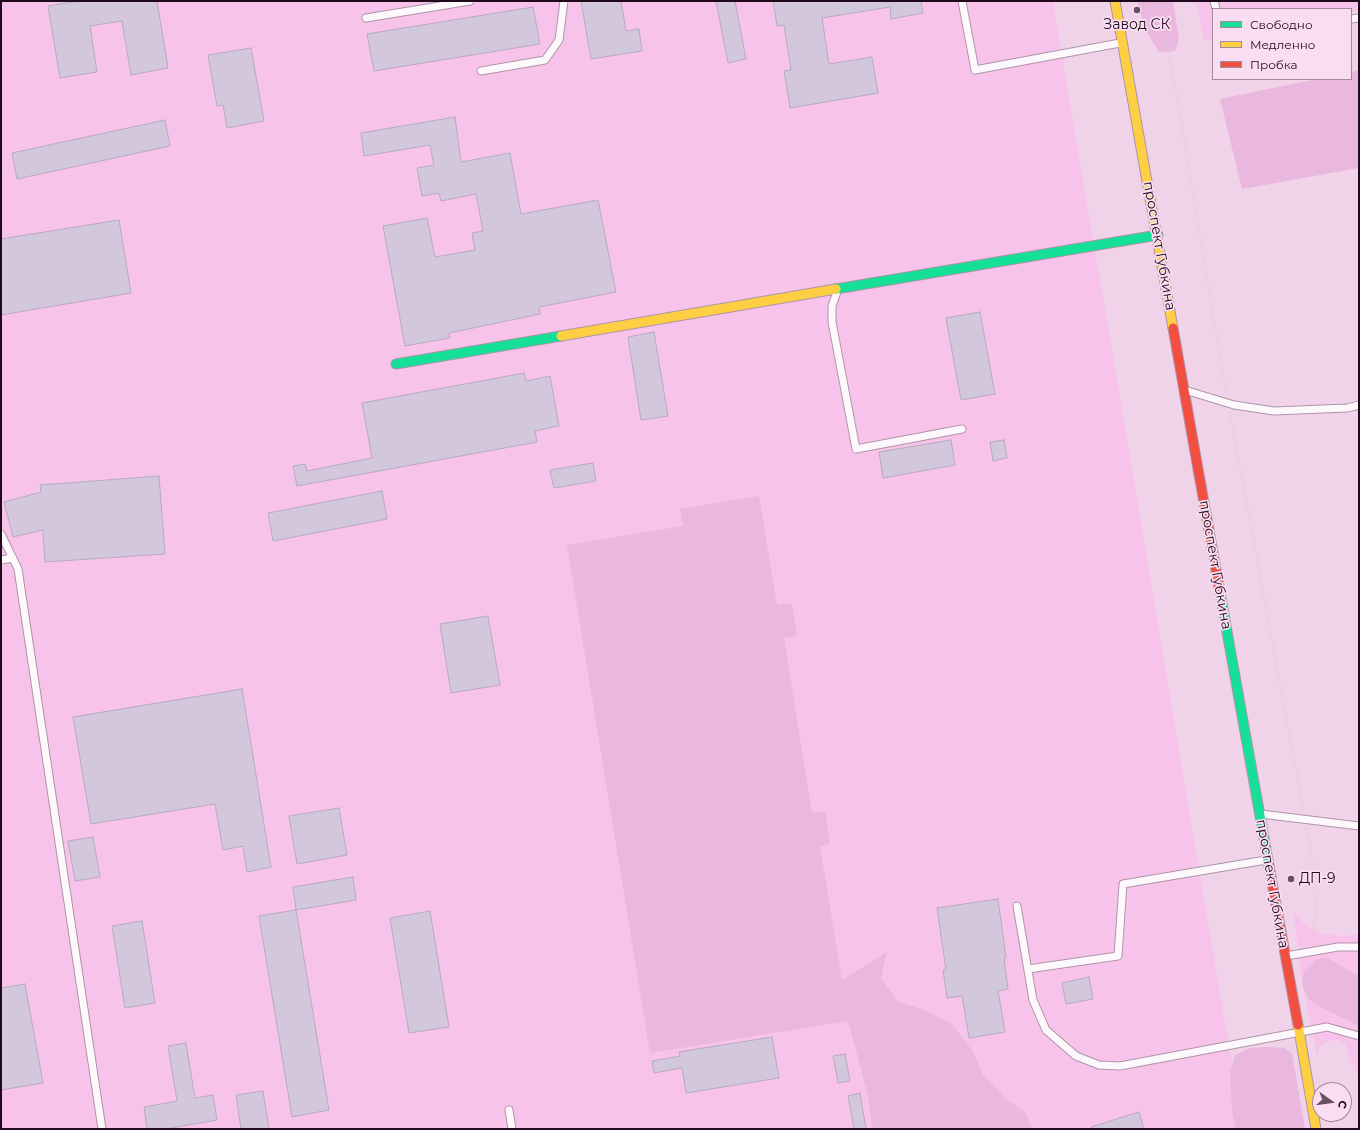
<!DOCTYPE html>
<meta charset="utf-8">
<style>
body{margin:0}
#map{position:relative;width:1360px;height:1130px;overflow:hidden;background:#f0d3e8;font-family:Montserrat,sans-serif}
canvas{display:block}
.frame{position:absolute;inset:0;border:2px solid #1f091a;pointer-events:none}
.legend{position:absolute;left:1212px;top:8px;width:140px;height:72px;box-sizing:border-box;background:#f9def1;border:1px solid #a2899b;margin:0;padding:5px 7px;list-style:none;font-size:12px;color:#1f091a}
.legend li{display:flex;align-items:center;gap:8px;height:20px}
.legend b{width:20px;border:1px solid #a2899b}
.north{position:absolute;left:1312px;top:1082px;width:40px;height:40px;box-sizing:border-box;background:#f9def1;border:1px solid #a2899b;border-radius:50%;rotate:104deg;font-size:11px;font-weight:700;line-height:16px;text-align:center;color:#1f091a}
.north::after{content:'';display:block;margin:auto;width:14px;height:18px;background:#685062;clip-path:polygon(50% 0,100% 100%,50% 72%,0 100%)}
</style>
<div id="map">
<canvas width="1360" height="1130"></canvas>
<div class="frame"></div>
<ul class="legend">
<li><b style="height:5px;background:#16e098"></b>Свободно</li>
<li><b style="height:5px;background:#ffcf43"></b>Медленно</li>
<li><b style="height:5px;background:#f24e42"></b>Пробка</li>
</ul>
<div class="north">С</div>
</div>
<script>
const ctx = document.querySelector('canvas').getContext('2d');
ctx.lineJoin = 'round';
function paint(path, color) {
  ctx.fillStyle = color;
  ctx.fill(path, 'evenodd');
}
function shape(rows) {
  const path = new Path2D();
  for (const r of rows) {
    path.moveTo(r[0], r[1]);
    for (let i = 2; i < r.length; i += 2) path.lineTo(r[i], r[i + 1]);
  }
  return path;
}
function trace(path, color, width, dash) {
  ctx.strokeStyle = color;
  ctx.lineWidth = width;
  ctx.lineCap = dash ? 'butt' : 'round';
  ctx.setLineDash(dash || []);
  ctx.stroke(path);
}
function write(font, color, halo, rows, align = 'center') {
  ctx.font = font + ' Montserrat,sans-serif';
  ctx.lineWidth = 3.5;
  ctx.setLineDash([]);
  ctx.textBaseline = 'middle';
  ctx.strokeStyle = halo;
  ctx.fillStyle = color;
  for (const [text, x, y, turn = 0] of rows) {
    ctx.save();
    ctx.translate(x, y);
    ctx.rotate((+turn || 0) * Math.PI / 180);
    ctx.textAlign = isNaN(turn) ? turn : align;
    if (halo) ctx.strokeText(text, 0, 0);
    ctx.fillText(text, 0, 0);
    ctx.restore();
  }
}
const built = shape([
 [1,1,1053,1,1243,1129,1,1129],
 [1196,1,1359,1,1359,11,1351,13,1351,9,1213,9,1213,39,1204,40],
 [1293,909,1302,922,1320,933,1342,936,1359,934,1359,1079,1345,1044,1338,1040,1329,1041,1321,1045,1317,1056,1302,980]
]);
const green = shape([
 [1137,1,1173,1,1179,39,1175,51,1159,52,1145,29],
 [1359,70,1359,168,1242,189,1220,99,1317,79,1351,79,1351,72],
 [759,496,777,605,792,603,797,636,784,638,812,813,825,811,830,844,820,846,842,980,887,952,881,978,897,1001,926,1011,952,1024,974,1053,982,1074,1006,1099,1025,1112,1033,1129,872,1129,868,1096,848,1021,650,1053,567,545,683,526,680,509],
 [1327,958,1359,976,1359,1026,1316,1005,1308,998,1303,988,1302,980,1304,971,1317,959],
 [1267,1047,1284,1048,1292,1053,1305,1129,1236,1129,1232,1111,1230,1072,1235,1055,1249,1048]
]);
const building = shape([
 [79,1,157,1,168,68,131,75,122,21,90,26,97,72,60,78,48,6,79,1],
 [581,1,621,1,626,31,639,29,642,51,591,59,581,1],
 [716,1,735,1,746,59,728,63,716,1],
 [773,1,921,1,923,13,891,19,890,7,822,18,829,64,872,57,878,93,790,108,784,71,791,70,784,25,777,26,773,1],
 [533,7,540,44,374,71,367,34,533,7],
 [251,48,264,121,227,128,223,105,217,106,208,55,251,48],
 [455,117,461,162,510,153,521,214,598,200,616,292,539,307,540,314,449,333,450,338,405,346,383,226,427,218,435,257,475,250,472,233,483,231,476,194,441,201,439,193,422,196,417,168,434,165,430,145,364,156,361,133,455,117],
 [165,120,170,146,17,179,12,153,165,120],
 [119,220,131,293,1,315,1,239,119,220],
 [980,312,995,394,961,400,946,318,980,312],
 [654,332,668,416,641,420,628,337,654,332],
 [524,373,526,381,550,376,559,426,535,431,537,442,297,486,293,466,305,464,307,471,372,458,362,403,524,373],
 [951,440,955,465,883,478,879,452,951,440],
 [1004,440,1007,458,993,461,990,442,1004,440],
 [593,463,596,481,554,488,550,470,593,463],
 [159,476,165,554,45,562,43,530,13,537,4,502,41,492,40,485,159,476],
 [382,491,387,519,273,541,268,513,382,491],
 [488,616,500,685,451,693,440,624,488,616],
 [242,689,271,867,247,872,243,846,223,850,215,804,91,824,73,717,242,689],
 [339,808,347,855,297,864,289,816,339,808],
 [93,837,100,877,75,881,68,841,93,837],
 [353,877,356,900,296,910,293,887,353,877],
 [998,899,1006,958,1004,958,1008,989,998,991,1005,1032,969,1038,962,996,947,998,943,970,946,970,937,908,998,899],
 [296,910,329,1110,292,1117,259,916,296,910],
 [430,911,449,1027,409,1033,390,918,430,911],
 [142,921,155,1003,125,1008,112,926,142,921],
 [1089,977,1093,999,1066,1004,1062,983,1089,977],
 [25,984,43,1083,1,1090,1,988,25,984],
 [772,1037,779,1078,686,1093,682,1068,654,1073,652,1061,680,1056,679,1052,772,1037],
 [186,1043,195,1098,213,1095,217,1120,165,1129,147,1129,144,1107,177,1101,168,1046,186,1043],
 [845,1054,850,1081,838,1083,833,1056,845,1054],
 [263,1091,269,1129,241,1129,236,1095,263,1091],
 [860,1093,866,1129,854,1129,848,1096,860,1093],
 [1139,1112,1144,1129,1092,1129,1091,1127,1139,1112]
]);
const path = shape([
 [1159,1,1177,98,1226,392],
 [1230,413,1303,809],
 [1307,828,1311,847,1316,910,1311,942]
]);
const lane = shape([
 [962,1,975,70,1120,43],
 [1214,1,1216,9],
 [366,18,470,1],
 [1351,19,1359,18],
 [481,71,545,60,559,40,564,1],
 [837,292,832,306,832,322,856,449,962,429],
 [1188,391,1234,405,1274,411,1347,408,1359,405],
 [1,534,18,569,102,1129],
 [1,560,13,558],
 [1261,814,1359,826],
 [1017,906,1033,1000,1046,1030,1076,1056,1099,1065,1120,1066,1327,1027,1359,1036],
 [1286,956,1338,947,1359,947],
 [1028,969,1118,956,1123,884,1266,860],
 [509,1110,512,1129]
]);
const fast = shape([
 [836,289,1158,235],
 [396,364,561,336],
 [1219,587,1269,866]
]);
const slow = shape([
 [1115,1,1173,328],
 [561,336,836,289],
 [1298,1025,1316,1129]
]);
const jam = shape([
 [1173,328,1219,587],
 [1269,866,1298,1025]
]);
const markers = [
 [1137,10,4,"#685062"],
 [1291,879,4,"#685062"]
];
const poiNames = [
 ["Завод СК",1137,25],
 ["ДП-9",1299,879,"left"]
];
const streetNames = [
 ["проспект Губкина",1159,246,80],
 ["проспект Губкина",1215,565,80],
 ["проспект Губкина",1272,884,80]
];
paint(built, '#f8c3ea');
paint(green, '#eab8de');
paint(building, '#d3c7db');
trace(building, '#b7abc1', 1);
trace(lane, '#ad95a7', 9);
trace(fast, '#ad95a7', 11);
trace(slow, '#ad95a7', 11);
trace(jam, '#ad95a7', 11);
trace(path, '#d6ced4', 2.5, [1, 3]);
trace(lane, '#fdf8fc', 7);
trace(fast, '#16e098', 9);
trace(slow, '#ffcf43', 9);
trace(jam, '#f24e42', 9);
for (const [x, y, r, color] of markers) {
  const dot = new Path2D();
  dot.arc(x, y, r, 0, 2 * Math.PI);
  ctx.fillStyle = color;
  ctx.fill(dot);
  trace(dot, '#f9def1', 1.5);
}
write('14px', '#1f091a', '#f9def1', poiNames);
write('14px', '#1f091a', '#f9def1', streetNames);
</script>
